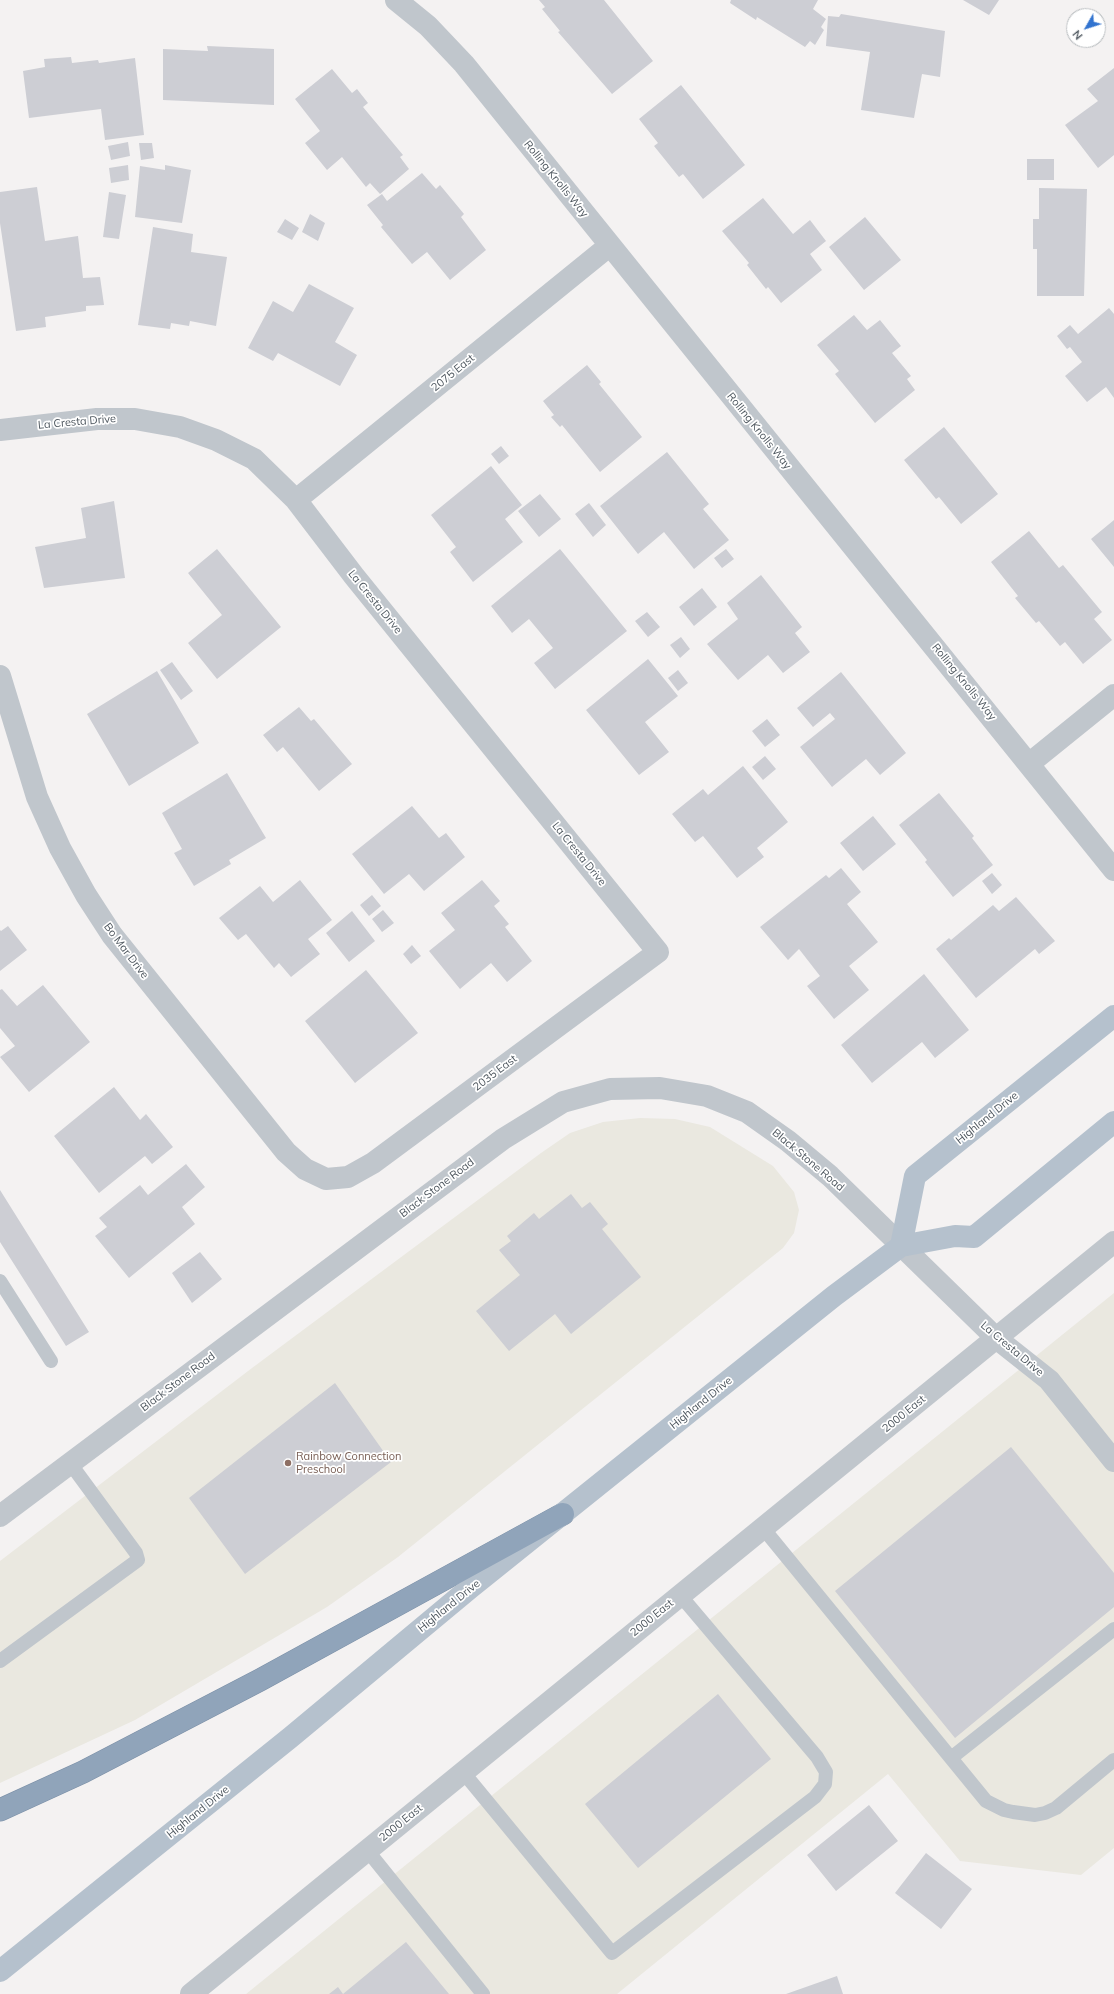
<!DOCTYPE html>
<style>
body{margin:0}
#map{position:relative;width:1114px;height:1994px;overflow:hidden;background:#f4f2f2;font-family:Mulish,sans-serif}
canvas{display:block}
.north{position:absolute;left:1066px;top:8px;width:40px;height:40px;box-sizing:border-box;background:#fff;border:1px solid #b7bbbe;border-radius:50%;rotate:231deg;font-size:11px;font-weight:700;line-height:16px;text-align:center;color:#4c555d}
.north::after{content:'';display:block;margin:auto;width:14px;height:18px;background:#3173cf;clip-path:polygon(50% 0,100% 100%,50% 72%,0 100%)}
</style>
<div id="map">
<canvas width="1114" height="1994"></canvas>
<div class="north">N</div>
</div>
<script>
const ctx = document.querySelector('canvas').getContext('2d');
ctx.lineJoin = 'round';
function paint(path, color) {
  ctx.fillStyle = color;
  ctx.fill(path, 'evenodd');
}
function shape(rows) {
  const path = new Path2D();
  for (const r of rows) {
    path.moveTo(r[0], r[1]);
    for (let i = 2; i < r.length; i += 2) path.lineTo(r[i], r[i + 1]);
  }
  return path;
}
function trace(path, color, width, dash) {
  ctx.strokeStyle = color;
  ctx.lineWidth = width;
  ctx.lineCap = dash ? 'butt' : 'round';
  ctx.setLineDash(dash || []);
  ctx.stroke(path);
}
function write(font, color, halo, rows, align = 'center') {
  ctx.font = font + ' Mulish,sans-serif';
  ctx.lineWidth = 3.5;
  ctx.setLineDash([]);
  ctx.textBaseline = 'middle';
  ctx.strokeStyle = halo;
  ctx.fillStyle = color;
  for (const [text, x, y, turn = 0] of rows) {
    ctx.save();
    ctx.translate(x, y);
    ctx.rotate((+turn || 0) * Math.PI / 180);
    ctx.textAlign = isNaN(turn) ? turn : align;
    if (halo) ctx.strokeText(text, 0, 0);
    ctx.fillText(text, 0, 0);
    ctx.restore();
  }
}
const commercial = shape([
 [640,1118,675,1119,710,1127,773,1166,794,1192,799,1210,794,1233,783,1248,398,1557,327,1607,135,1720,0,1783,0,1561,252,1368,541,1153,570,1133,603,1122],
 [1114,1293,1114,1848,1081,1875,960,1861,888,1774,617,1994,246,1994]
]);
const building = shape([
 [539,0,604,0,653,61,612,94,558,32,560,31,542,9,545,7],
 [731,0,818,0,813,9,826,19,821,27,824,30,815,45,810,41,805,47,757,17,756,20,730,3],
 [963,0,999,0,989,15],
 [841,14,945,31,940,77,922,74,914,118,861,110,870,52,826,46,828,16,839,17],
 [207,46,274,49,274,105,163,100,163,49,208,51],
 [71,57,72,63,98,60,99,63,135,58,144,135,105,140,101,109,29,118,23,71,45,67,44,59],
 [1114,68,1114,155,1098,168,1065,125,1098,101,1087,89],
 [332,69,352,93,357,89,368,103,363,107,403,155,400,157,409,169,380,194,370,183,366,187,342,157,327,170,305,143,320,131,295,99],
 [681,85,745,165,703,199,683,174,679,177,654,146,658,143,639,119],
 [128,142,130,156,111,160,108,146],
 [139,143,152,143,154,158,141,160],
 [1027,159,1054,159,1054,180,1027,180],
 [128,165,129,180,111,183,109,168],
 [165,165,191,170,182,223,135,217,140,166,165,170],
 [422,173,436,189,440,185,464,214,461,217,486,250,450,280,427,252,412,264,381,227,383,225,367,205,382,194,387,201],
 [37,187,45,241,78,236,83,278,100,277,104,305,86,306,86,311,45,317,46,327,16,331,0,223,0,192],
 [1039,188,1087,189,1084,296,1037,296,1037,249,1033,249,1033,219,1039,219],
 [109,192,126,195,119,239,103,237],
 [763,198,793,234,810,220,826,241,810,254,822,270,781,303,768,287,766,289,747,265,749,263,722,231],
 [310,214,325,223,318,241,302,232],
 [865,217,901,260,864,290,829,247],
 [285,219,299,228,292,240,277,232],
 [153,227,193,234,191,252,227,257,216,326,190,321,189,326,171,323,170,329,138,325],
 [309,284,354,308,335,342,357,355,340,386,278,353,273,361,248,348,273,301,293,312],
 [1109,308,1114,314,1114,398,1106,387,1087,402,1065,376,1082,362,1070,347,1067,349,1057,336,1070,325,1078,334],
 [854,315,867,330,880,320,901,346,892,353,911,376,907,379,915,390,875,423,835,374,839,371,817,345],
 [587,365,601,382,599,384,642,437,600,472,562,425,560,427,551,417,554,415,543,401],
 [944,427,998,494,961,524,939,497,936,499,904,460],
 [501,446,509,456,499,464,491,454],
 [667,452,709,504,703,509,729,540,694,569,664,532,638,554,600,506],
 [491,466,522,505,505,519,523,542,473,582,450,552,456,547,431,515],
 [540,494,561,519,539,537,518,511],
 [114,501,125,578,44,588,35,547,86,538,81,508],
 [589,503,606,525,593,537,575,514],
 [1114,520,1114,567,1091,539],
 [1029,531,1059,568,1063,565,1102,612,1094,619,1112,640,1083,664,1065,642,1060,646,1039,621,1036,623,1015,598,1018,596,991,562],
 [217,549,281,627,217,679,188,643,222,615,188,573],
 [560,549,627,631,555,689,534,663,553,648,529,619,512,633,491,606],
 [726,549,734,559,722,568,714,558],
 [761,575,802,627,795,633,810,652,783,673,768,655,738,680,707,644,738,619,727,603],
 [702,588,717,607,694,626,679,607],
 [647,612,660,627,648,637,635,621],
 [681,637,690,649,680,658,670,645],
 [648,659,678,696,645,722,669,752,639,775,586,710],
 [172,662,193,691,181,700,160,670],
 [678,670,688,683,678,691,668,678],
 [157,671,199,743,129,786,87,714],
 [841,672,906,753,880,775,866,759,832,787,800,747,835,719,830,713,813,727,797,708],
 [299,707,311,721,314,719,352,764,319,791,283,747,277,752,263,735],
 [767,719,780,735,765,747,752,731],
 [765,756,776,769,763,780,752,767],
 [743,766,788,822,757,848,764,857,737,878,703,836,695,842,672,814,703,789,708,795],
 [227,773,266,838,229,860,231,864,194,886,174,853,182,849,162,813],
 [939,793,974,836,972,838,993,865,953,897,925,862,927,860,899,825],
 [412,806,439,838,446,833,465,857,424,891,409,874,384,894,352,854],
 [873,816,896,844,863,871,840,843],
 [841,868,861,892,847,904,878,942,849,966,869,990,834,1019,807,986,820,976,799,949,788,960,760,927,826,875,829,878],
 [992,873,1002,885,992,894,982,881],
 [300,880,332,920,308,939,320,954,291,977,279,963,274,968,246,934,238,940,219,918,260,886,273,902],
 [482,880,500,901,494,906,509,924,505,927,532,961,507,982,491,963,460,989,429,951,455,930,441,913],
 [372,895,381,906,369,916,360,905],
 [1016,897,1055,941,1039,954,1035,949,976,998,936,949,949,938,951,940,993,905,999,911],
 [383,910,394,923,382,932,372,919],
 [352,911,375,941,349,962,326,933],
 [8,926,27,950,0,971,0,930,1,931],
 [412,945,421,956,411,964,403,954],
 [366,970,418,1033,355,1083,305,1021],
 [924,974,969,1030,935,1058,922,1042,872,1083,841,1045],
 [43,985,90,1042,29,1092,0,1057,15,1046,0,1028,0,990,2,989,17,1006],
 [114,1087,140,1120,146,1114,173,1147,152,1164,145,1156,99,1193,54,1136],
 [186,1164,205,1187,182,1207,195,1224,129,1278,95,1236,107,1227,99,1218,140,1185,148,1195],
 [0,1190,89,1332,66,1346,0,1242],
 [571,1194,582,1208,590,1202,608,1224,602,1229,641,1277,571,1334,555,1314,509,1351,476,1311,520,1275,499,1250,511,1241,507,1236,534,1213,539,1219],
 [200,1252,222,1279,192,1303,172,1273],
 [335,1383,391,1462,245,1574,189,1498],
 [1011,1447,1114,1573,1114,1607,955,1738,835,1591],
 [718,1694,771,1759,638,1868,585,1804],
 [869,1805,898,1841,836,1891,807,1855],
 [926,1853,972,1889,941,1929,895,1893],
 [406,1942,449,1994,329,1994,338,1987,343,1994],
 [837,1976,843,1994,786,1994]
]);
const service = shape([
 [0,1281,51,1361],
 [763,1528,986,1801,1004,1810,1013,1812,1035,1815,1045,1813,1056,1808,1114,1760],
 [0,1661,138,1560,136,1553,70,1463],
 [951,1758,1114,1629],
 [463,1772,612,1953,815,1797,825,1784,826,1772,817,1757,680,1595],
 [367,1850,483,1994]
]);
const minor = shape([
 [396,0,428,26,464,64,1114,870],
 [0,430,97,419,135,419,180,427,216,440,254,459,296,500,354,576,658,952,373,1163,348,1177,326,1179,305,1169,286,1152,112,935,86,895,60,848,37,797,0,676],
 [296,500,609,246],
 [1030,763,1114,695],
 [0,1516,503,1139,563,1102,610,1089,660,1088,707,1096,747,1112,788,1141,830,1176,996,1338,1049,1380,1114,1461],
 [191,1994,1114,1242]
]);
const primary = shape([
 [901,1246,915,1176,1114,1016],
 [0,1971,291,1737,470,1588,834,1296,901,1246,955,1236,974,1237,1114,1122]
]);
const motorway = shape([
 [0,1810,83,1772,260,1680,563,1514]
]);
const markers = [
 [288,1463,4,"#8d6e63"]
];
const streetNames = [
 ["Rolling Knolls Way",556,179,51],
 ["2075 East",453,373,-39],
 ["La Cresta Drive",77,422,-5],
 ["Rolling Knolls Way",759,431,51],
 ["La Cresta Drive",375,602,51],
 ["Rolling Knolls Way",964,682,51],
 ["La Cresta Drive",579,854,51],
 ["Bo Mar Drive",126,951,53],
 ["2035 East",495,1073,-37],
 ["Highland Drive",987,1118,-39],
 ["Black Stone Road",808,1160,40],
 ["Black Stone Road",437,1188,-37],
 ["La Cresta Drive",1012,1349,40],
 ["Black Stone Road",178,1382,-37],
 ["Highland Drive",701,1403,-39],
 ["2000 East",904,1414,-39],
 ["Highland Drive",449,1606,-39],
 ["2000 East",652,1618,-39],
 ["Highland Drive",198,1812,-39],
 ["2000 East",401,1823,-39]
];
const educationNames = [
 ["Rainbow Connection",296,1457],
 ["Preschool",296,1470]
];
paint(commercial, '#eae8e0');
paint(building, '#cdced4');
trace(motorway, '#7b8fa6', 23);
trace(service, '#c0c6cc', 14);
trace(minor, '#c0c6cc', 22);
trace(primary, '#b5c1cd', 22);
trace(motorway, '#90a4ba', 22);
for (const [x, y, r, color] of markers) {
  const dot = new Path2D();
  dot.arc(x, y, r, 0, 2 * Math.PI);
  ctx.fillStyle = color;
  ctx.fill(dot);
  trace(dot, '#fff', 1.5);
}
write('11px', '#4c555d', '#fff', streetNames);
write('11px', '#785e54', '#fff', educationNames, 'left');
</script>
